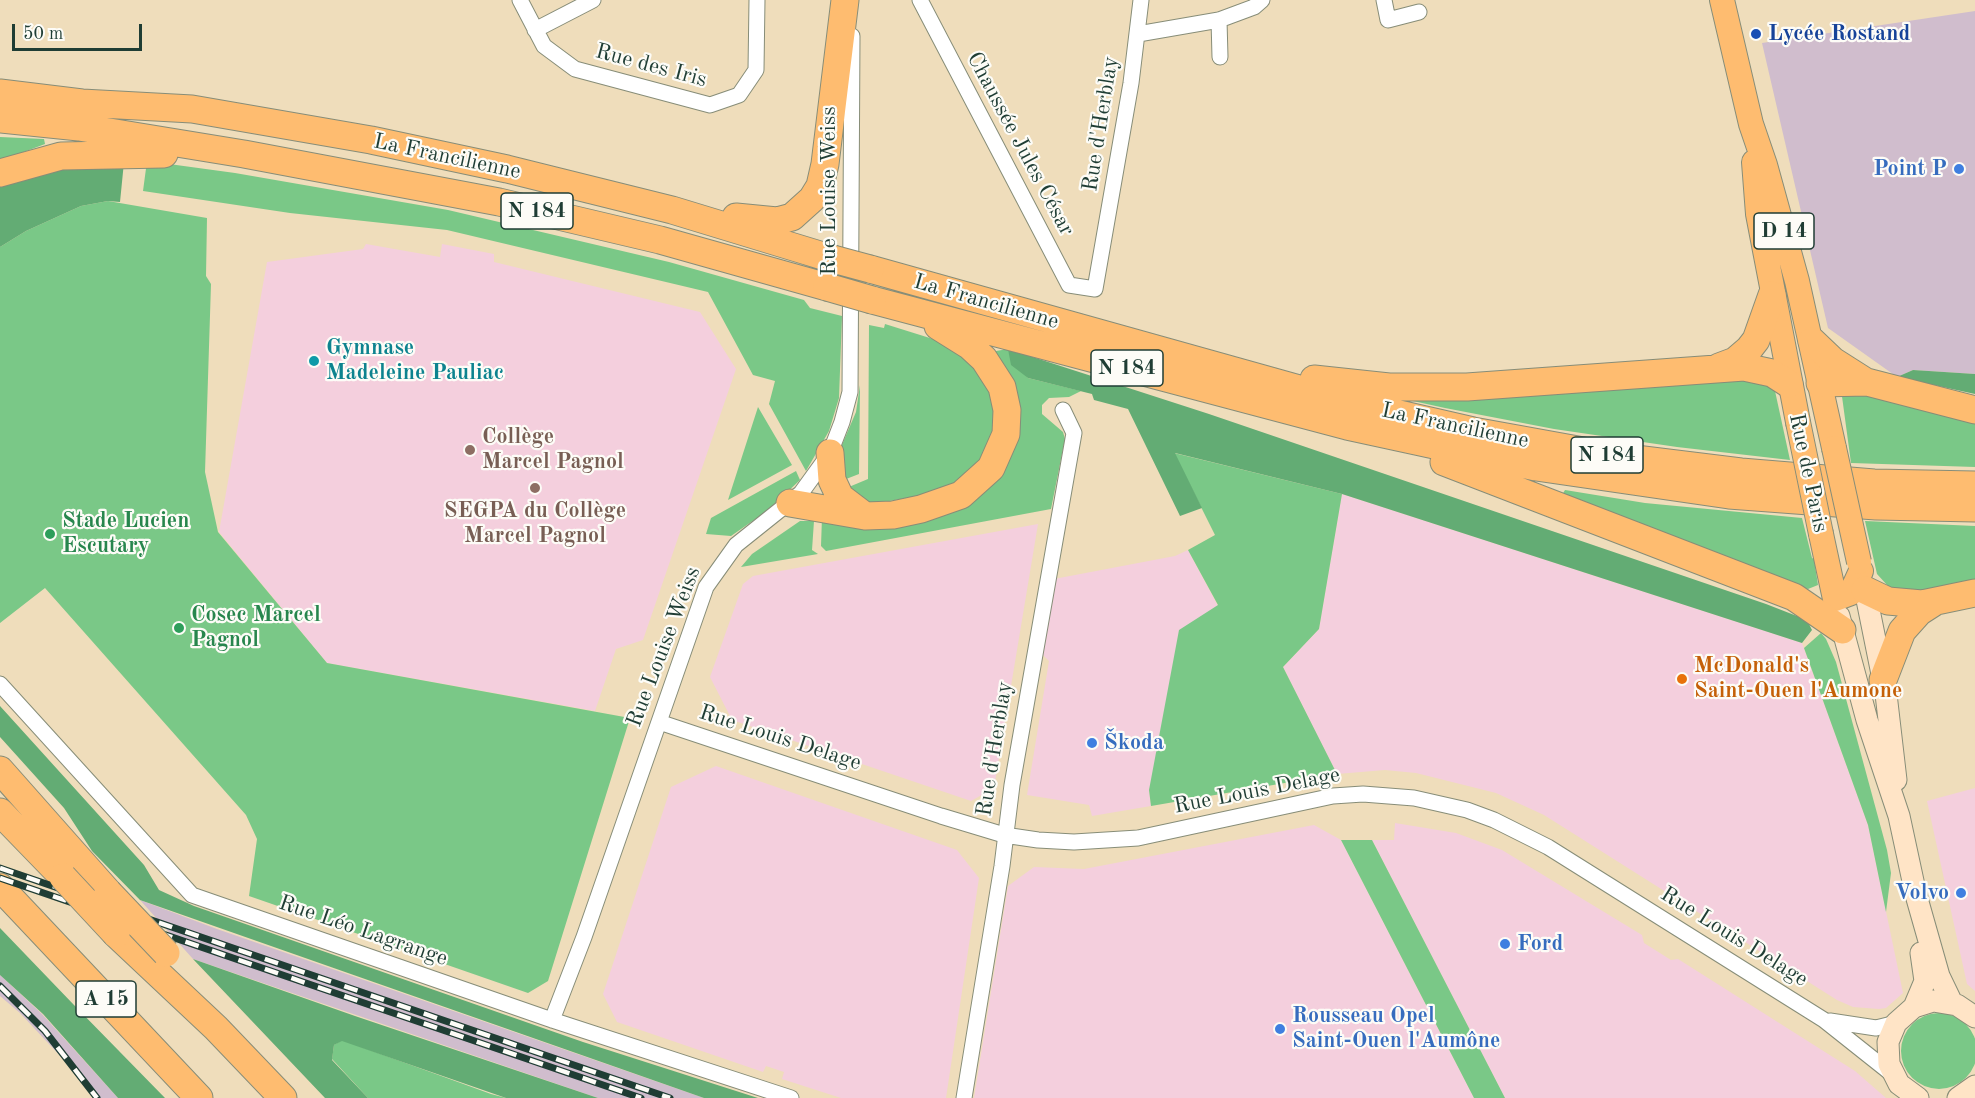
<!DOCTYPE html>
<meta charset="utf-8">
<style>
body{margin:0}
#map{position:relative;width:1975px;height:1098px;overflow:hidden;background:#efddbb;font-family:"Old Standard TT",serif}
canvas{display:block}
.scale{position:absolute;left:12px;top:24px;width:130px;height:27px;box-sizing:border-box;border:3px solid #1f3d34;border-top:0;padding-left:8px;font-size:18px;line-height:21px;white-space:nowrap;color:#1f3d34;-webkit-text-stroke:4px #fdfcf7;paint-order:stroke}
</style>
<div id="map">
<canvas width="1975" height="1098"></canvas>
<div class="scale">50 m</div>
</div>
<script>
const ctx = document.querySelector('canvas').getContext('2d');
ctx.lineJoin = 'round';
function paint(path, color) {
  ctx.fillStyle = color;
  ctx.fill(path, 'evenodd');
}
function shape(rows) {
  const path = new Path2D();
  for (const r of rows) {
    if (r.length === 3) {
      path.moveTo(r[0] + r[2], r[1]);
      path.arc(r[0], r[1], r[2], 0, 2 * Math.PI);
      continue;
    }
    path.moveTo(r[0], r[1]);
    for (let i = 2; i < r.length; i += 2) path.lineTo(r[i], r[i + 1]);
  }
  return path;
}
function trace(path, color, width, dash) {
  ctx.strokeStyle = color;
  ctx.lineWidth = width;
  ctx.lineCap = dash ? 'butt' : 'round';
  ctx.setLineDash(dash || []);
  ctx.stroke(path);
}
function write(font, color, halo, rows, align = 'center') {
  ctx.font = font + ' "Old Standard TT",serif';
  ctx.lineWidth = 4.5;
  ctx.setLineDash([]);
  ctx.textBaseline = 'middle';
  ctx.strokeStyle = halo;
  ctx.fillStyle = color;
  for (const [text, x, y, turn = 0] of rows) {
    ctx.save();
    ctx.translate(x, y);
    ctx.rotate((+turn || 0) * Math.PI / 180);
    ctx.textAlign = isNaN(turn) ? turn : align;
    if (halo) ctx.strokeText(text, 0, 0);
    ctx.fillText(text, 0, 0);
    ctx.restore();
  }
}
const built = shape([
 [366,244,440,257,442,244,494,254,494,262,700,312,736,369,643,640,616,649,595,711,327,663,219,532,267,262,363,249],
 [1342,494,1802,643,1868,825,1903,993,1886,1008,1879,1009,1853,1007,1837,1000,1544,815,1496,793,1416,773,1385,770,1337,774,1283,667,1319,629],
 [1038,524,994,788,971,801,732,720,710,677,743,584,753,576],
 [1188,550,1218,606,1149,790,1151,806,1092,816,1089,805,1027,795,1049,661,1042,654,1054,579,1175,556],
 [716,766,957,850,979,878,946,1098,841,1098,782,1079,784,1072,766,1066,763,1072,617,1022,603,994,671,787],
 [1975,788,1975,991,1967,984,1927,801],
 [1395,823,1456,833,1502,850,1642,935,1644,943,1671,960,1678,959,1855,1071,1886,1098,1505,1098,1372,840,1394,840],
 [1314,825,1341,840,1474,1098,974,1098,1008,886,1034,867,1084,869]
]);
const industrial = shape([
 [1975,11,1975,374,1913,370,1897,377,1828,328,1762,43],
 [140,900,217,929,704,1098,598,1098,193,959],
 [0,975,42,1014,118,1098,94,1098,79,1076,20,1013,0,996]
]);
const green = shape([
 [0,137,44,139,45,144,0,161],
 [147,161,235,173,448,210,669,262,804,300,810,308,842,316,839,398,829,431,806,471,769,404,775,381,753,375,708,292,447,230,290,213,143,191],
 [108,201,207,218,206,276,211,284,205,472,218,532,327,663,630,718,548,981,528,993,249,896,257,839,246,815,45,588,0,623,0,247,26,231,81,206],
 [885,324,933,339,971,362,992,393,996,424,983,459,952,485,923,495,867,505,844,489,868,479,869,325,884,328],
 [1008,349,1028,378,1081,391,1069,397,1049,398,1042,405,1042,414,1063,432,1065,439,1051,509,826,551,821,546,822,517,861,526,864,530,879,530,1005,468,990,352],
 [1741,380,1767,384,1775,391,1790,460,1677,447,1554,429,1445,408,1413,401,1412,397],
 [860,385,859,474,841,481,841,447,856,412],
 [1841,389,1975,423,1975,467,1851,463],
 [758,407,792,465,728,500],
 [1174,453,1342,494,1319,629,1283,667,1337,774,1151,806,1149,790,1179,630,1218,605,1188,550,1215,535],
 [796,471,800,480,767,511,731,536,706,534,711,518],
 [1565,490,1645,503,1802,518,1812,558,1814,559,1818,585,1808,589,1796,586,1562,495],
 [800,521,814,521,812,550,818,554,741,567,752,554],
 [1865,521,1975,526,1975,581,1931,592,1901,592,1888,586,1877,574],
 [1821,633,1826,639,1836,662,1887,850,1891,873,1886,912,1868,825,1804,648],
 [1341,840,1372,840,1505,1098,1474,1098],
 [1939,1051,38],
 [342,1040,491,1094,506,1098,368,1098,332,1059,334,1045]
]);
const forest = shape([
 [124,162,120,202,108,201,81,206,26,231,0,247,0,187,29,174],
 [1008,349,1209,414,1766,604,1807,620,1812,630,1802,643,1342,494,1175,453,1202,508,1180,516,1128,409,1094,400,1092,394,1028,378,1011,365],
 [1913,370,1975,374,1975,394,1897,377],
 [0,706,144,865,159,890,194,906,583,1042,758,1098,704,1098,140,900,92,851,64,808,0,737],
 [0,928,74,1005,165,1098,118,1098,43,1014,0,975],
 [193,959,355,1016,598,1098,506,1098,342,1041,334,1045,332,1060,368,1098,325,1098]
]);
const street = shape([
 [520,0,544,46,575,69,710,105,739,95,756,70,757,0],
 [920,0,1069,285,1095,289,1131,83,1141,0],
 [1384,0,1388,20,1419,12],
 [1219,20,1220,57],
 [535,30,593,0],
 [1138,34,1219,20,1254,7,1262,0],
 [0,684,192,895,552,1020,791,1098],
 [659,722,941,816,1004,835,1038,840,1074,842,1138,838,1333,796,1363,794,1414,798,1467,810,1494,820,1548,847,1824,1020,1892,1074],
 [552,1020,584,937,706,587,736,545,801,493,830,453,842,422,850,392,852,36],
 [1830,1021,1876,1028,1896,1023],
 [964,1098,1002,866,1012,785,1074,433,1063,410]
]);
const secondary = shape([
 [1865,590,1886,694,1896,780],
 [1839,616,1867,720,1899,816,1916,895,1939,976,1952,1003],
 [1914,1007,1925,981,1921,953],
 [1918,1098,1899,1084,1889,1064,1888,1042,1896,1023,1914,1007,1933,1001,1957,1005,1975,1017],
 [1958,1098,1975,1086]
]);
const primary = shape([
 [1722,0,1751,124,1765,165,1797,281,1834,448],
 [1754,162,1758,214,1798,422],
 [1821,534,1835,599,1851,593,1861,571]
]);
const highway = shape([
 [0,93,82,103,192,109,371,140,507,169,672,210,833,259],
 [0,119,79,127,244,154,499,202,660,240,827,287],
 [0,173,61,156,164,154],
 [736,217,777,221,792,217,812,199,820,186,825,164,845,0],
 [870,269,1342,401,1473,431,1611,456,1741,472,1874,483,1975,485],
 [872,300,1347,426,1536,467,1729,495,1876,506,1975,508],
 [1812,341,1833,361,1866,382],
 [1719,367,1735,361,1749,349,1756,340,1772,295],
 [1314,379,1389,387,1467,387,1744,367,1772,373,1789,384],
 [1820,383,1867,382,1975,410],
 [830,453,832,480,840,497,865,516],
 [1444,462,1794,597,1842,630],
 [790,503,865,516,893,515,921,509,961,495,991,468,1006,434,1007,410,1002,387,984,359,970,346,938,326],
 [1865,590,1888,601,1922,604,1975,593],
 [1883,680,1902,631,1919,612,1933,603],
 [0,770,108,892],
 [0,812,63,877],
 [0,887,199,1098],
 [116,934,216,1028,283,1098]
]);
const rail = shape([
 [0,868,670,1098],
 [0,878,641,1098],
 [0,986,45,1031,97,1098]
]);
const primaryBridge = shape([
 [1798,422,1821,534],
 [1834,448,1859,562]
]);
const highwayBridge = shape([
 [833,259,870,269],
 [827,287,872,300],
 [63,877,116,934],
 [108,892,166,953]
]);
const markers = [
 [1756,34,6,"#1a4fb4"],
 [1959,169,6,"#3f7fe0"],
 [314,361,6,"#0f9aa8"],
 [470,450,6,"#8d6e63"],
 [535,488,6,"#8d6e63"],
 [50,534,6,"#2e9e5b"],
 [179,628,6,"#2e9e5b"],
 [1682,679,6,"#e8710a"],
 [1092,743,6,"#3f7fe0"],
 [1961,893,6,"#3f7fe0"],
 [1505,944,6,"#3f7fe0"],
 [1280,1029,6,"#3f7fe0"]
];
const shields = [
 [537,211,72],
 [1784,231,60],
 [1127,368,72],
 [1607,455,72],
 [106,999,60]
];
const shieldNames = [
 ["N 184",537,211],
 ["D 14",1784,231],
 ["N 184",1127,368],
 ["N 184",1607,455],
 ["A 15",106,999]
];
const transitNames = [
 ["Lycée Rostand",1768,34]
];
const streetNames = [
 ["Rue des Iris",651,66,15],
 ["Rue d'Herblay",1101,124,-81],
 ["Chaussée Jules César",1020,144,62],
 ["La Francilienne",447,157,12],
 ["Rue Louise Weiss",829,191,-90],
 ["La Francilienne",986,302,16],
 ["La Francilienne",1455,426,12],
 ["Rue de Paris",1808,473,78],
 ["Rue Louise Weiss",664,647,-69],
 ["Rue Louis Delage",780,738,18],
 ["Rue d'Herblay",995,749,-81],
 ["Rue Louis Delage",1257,791,-11],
 ["Rue Léo Lagrange",363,931,19],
 ["Rue Louis Delage",1734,937,32]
];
const shopNames = [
 ["Point P",1947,169,"right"],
 ["Škoda",1104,743],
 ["Volvo",1949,893,"right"],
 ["Ford",1517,944],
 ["Rousseau Opel",1292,1016],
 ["Saint-Ouen l'Aumône",1292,1041]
];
const cultureNames = [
 ["Gymnase",326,348],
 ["Madeleine Pauliac",326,373]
];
const educationNames = [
 ["Collège",482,437],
 ["Marcel Pagnol",482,462],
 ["SEGPA du Collège",535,511,"center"],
 ["Marcel Pagnol",535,536,"center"]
];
const leisureNames = [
 ["Stade Lucien",62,521],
 ["Escutary",62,546],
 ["Cosec Marcel",191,615],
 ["Pagnol",191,640]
];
const foodNames = [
 ["McDonald's",1694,666],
 ["Saint-Ouen l'Aumone",1694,691]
];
paint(built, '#f4cfdd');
paint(industrial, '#d0bdcd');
paint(green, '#7ac887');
paint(forest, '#63ac74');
trace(street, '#878d78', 17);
trace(secondary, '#878d78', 23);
trace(primary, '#878d78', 26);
trace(highway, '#878d78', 29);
trace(street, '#fff', 15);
trace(secondary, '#ffe4c6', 21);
trace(primary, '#febc70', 24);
trace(highway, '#febc70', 27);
trace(rail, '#1f3d34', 7);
trace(rail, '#fdfcf7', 4.5, [14]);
trace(primaryBridge, '#878d78', 26, []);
trace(highwayBridge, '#878d78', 29, []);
trace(primaryBridge, '#febc70', 24);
trace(highwayBridge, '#febc70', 27);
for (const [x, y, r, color] of markers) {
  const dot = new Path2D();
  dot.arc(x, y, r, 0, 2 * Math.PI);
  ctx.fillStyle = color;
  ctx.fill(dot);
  trace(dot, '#fdfcf7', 2);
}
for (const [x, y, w] of shields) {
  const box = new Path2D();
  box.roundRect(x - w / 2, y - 18, w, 36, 4.5);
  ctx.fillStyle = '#fdfcf7';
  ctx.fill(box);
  trace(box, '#1f3d34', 1.5);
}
write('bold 21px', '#1f3d34', null, shieldNames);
write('bold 22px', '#164399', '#fdfcf7', transitNames, 'left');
write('22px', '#1f3d34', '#fdfcf7', streetNames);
write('bold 22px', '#366cbe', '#fdfcf7', shopNames, 'left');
write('bold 22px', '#0d838f', '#fdfcf7', cultureNames, 'left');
write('bold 22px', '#785e54', '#fdfcf7', educationNames, 'left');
write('bold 22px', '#27864d', '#fdfcf7', leisureNames, 'left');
write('bold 22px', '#c56008', '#fdfcf7', foodNames, 'left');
</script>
